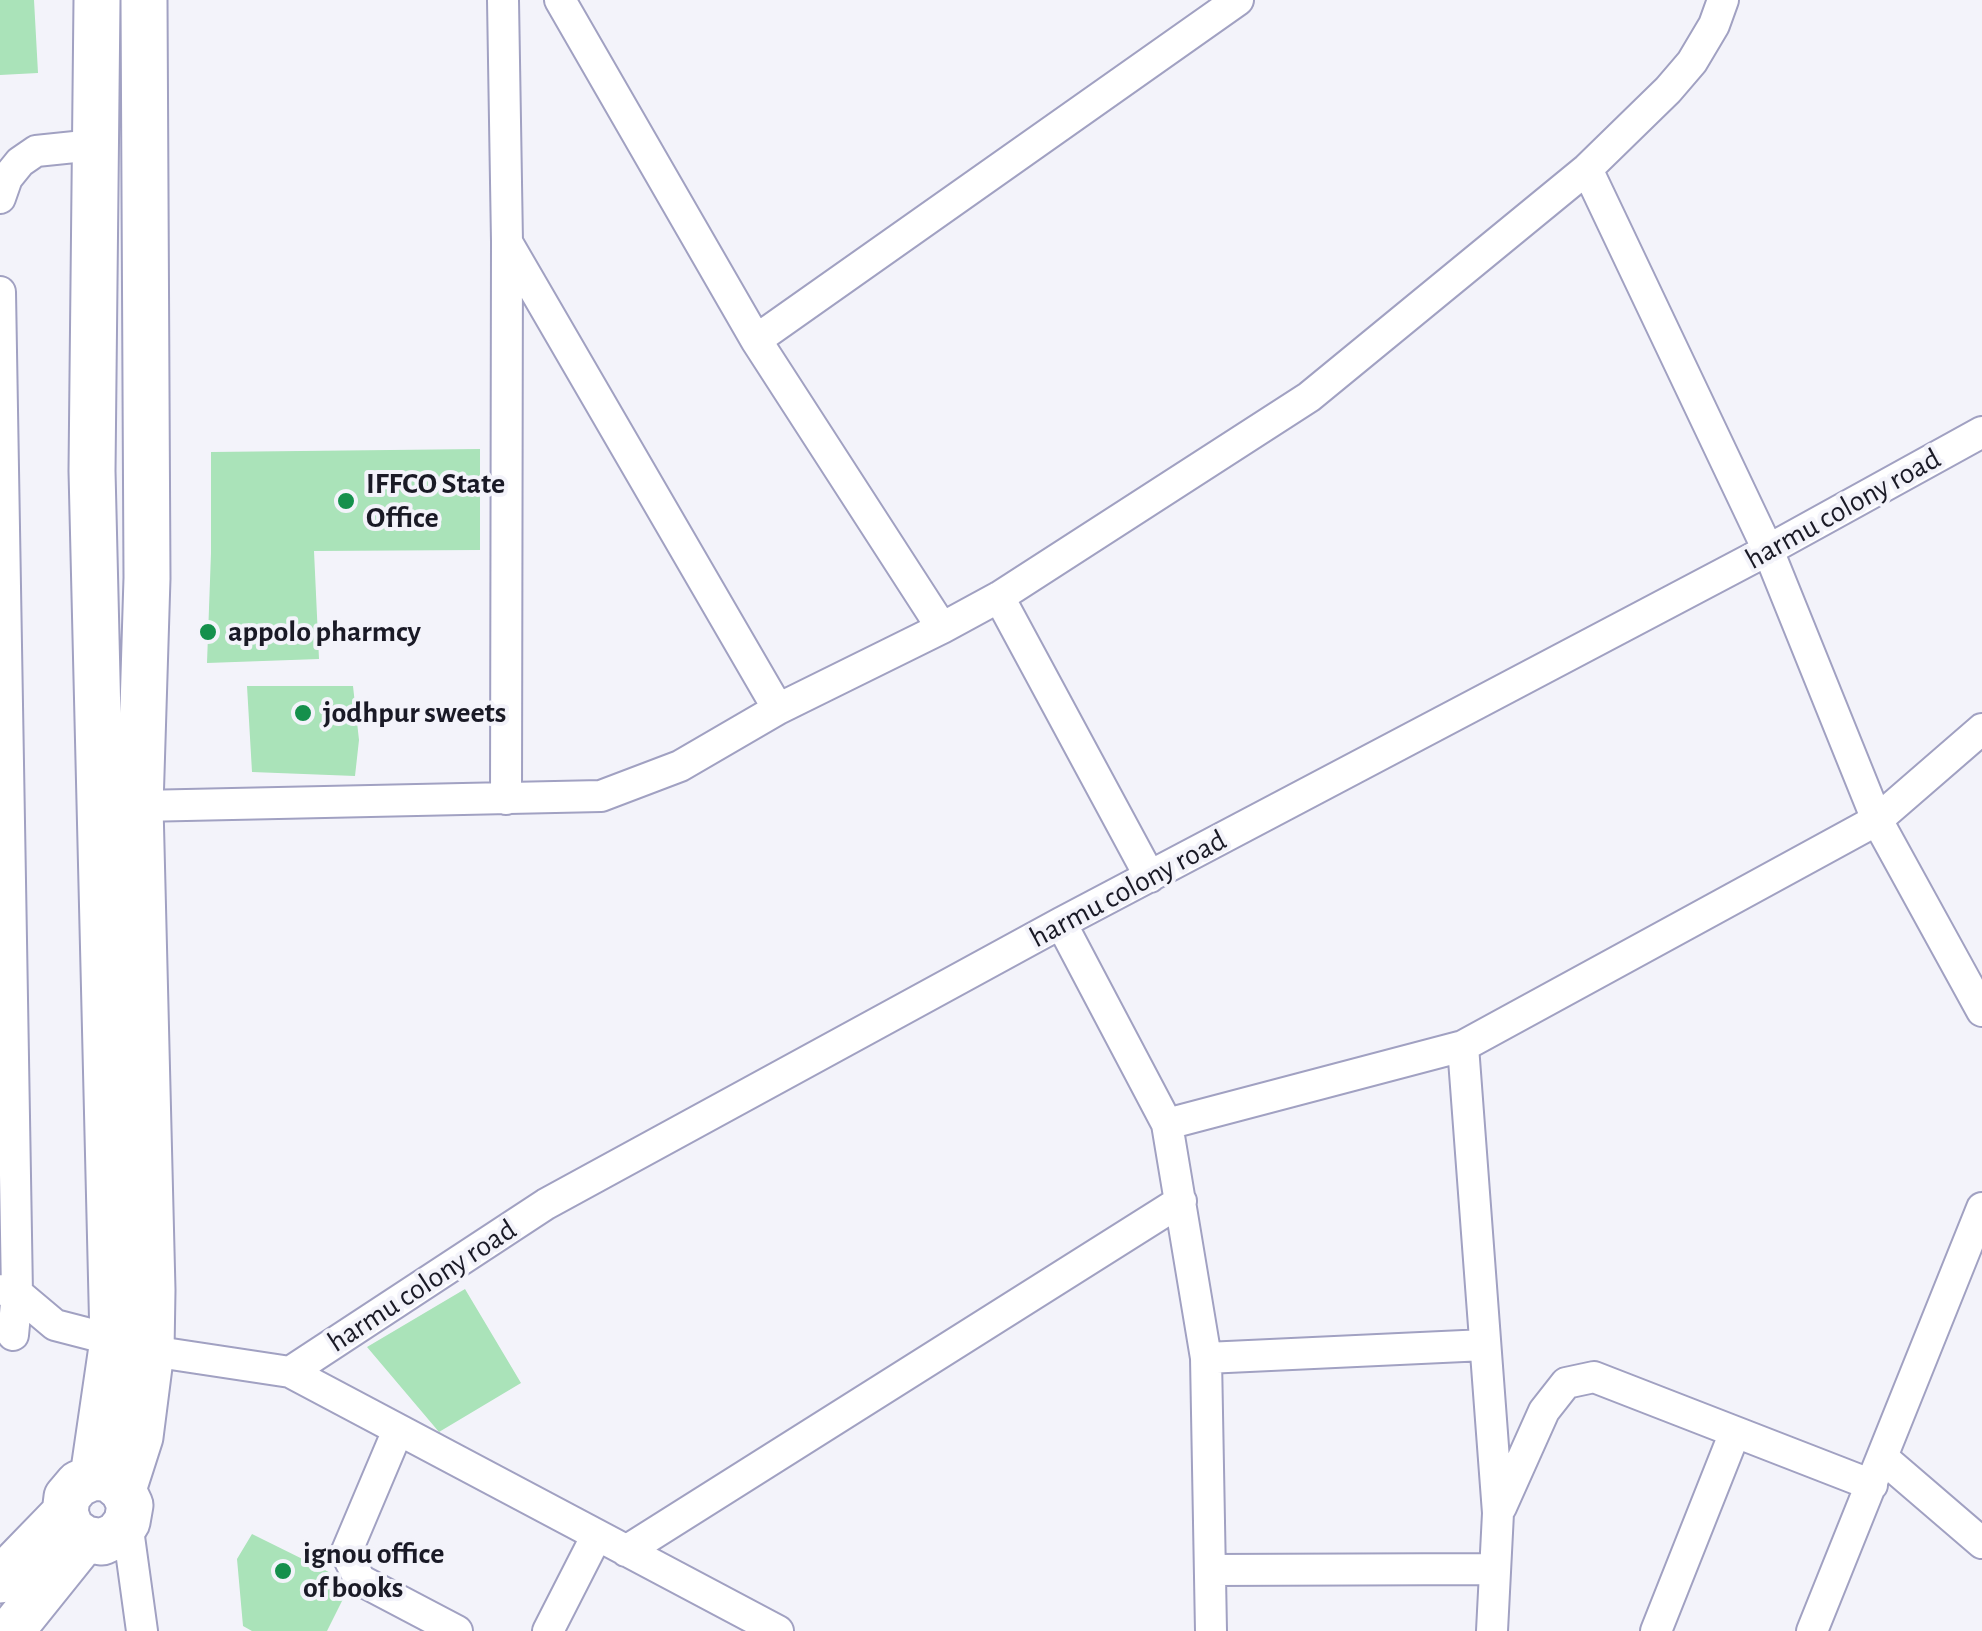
<!DOCTYPE html>
<style>
body{margin:0}
canvas{display:block;background:#f3f3fa}
</style>
<canvas width="1982" height="1631"></canvas>
<script>
const ctx = document.querySelector('canvas').getContext('2d');
ctx.lineJoin = 'round';
function paint(path, color) {
  ctx.fillStyle = color;
  ctx.fill(path, 'evenodd');
}
function shape(rows) {
  const path = new Path2D();
  for (const r of rows) {
    path.moveTo(r[0], r[1]);
    for (let i = 2; i < r.length; i += 2) path.lineTo(r[i], r[i + 1]);
  }
  return path;
}
function trace(path, color, width, dash) {
  ctx.strokeStyle = color;
  ctx.lineWidth = width;
  ctx.lineCap = dash ? 'butt' : 'round';
  ctx.setLineDash(dash || []);
  ctx.stroke(path);
}
function write(font, color, halo, rows, align = 'center') {
  ctx.font = font + ' "Alegreya Sans",sans-serif';
  ctx.lineWidth = 8;
  ctx.setLineDash([]);
  ctx.textBaseline = 'middle';
  ctx.strokeStyle = halo;
  ctx.fillStyle = color;
  for (const [text, x, y, turn = 0] of rows) {
    ctx.save();
    ctx.translate(x, y);
    ctx.rotate((+turn || 0) * Math.PI / 180);
    ctx.textAlign = isNaN(turn) ? turn : align;
    if (halo) ctx.strokeText(text, 0, 0);
    ctx.fillText(text, 0, 0);
    ctx.restore();
  }
}
const building = shape([
 [0,0,34,0,38,73,0,75],
 [480,449,480,550,314,551,319,659,207,663,211,553,211,452],
 [247,686,353,686,359,740,355,776,252,772],
 [465,1289,521,1383,439,1432,367,1347],
 [252,1534,351,1583,327,1631,252,1631,243,1626,237,1559]
]);
const minor = shape([
 [503,0,507,242,506,799],
 [560,0,756,340,942,628],
 [1587,169,1768,550,1877,820,1982,1011],
 [0,198,7,178,20,162,36,151,94,145],
 [508,244,778,709],
 [0,292,17,1293,13,1335],
 [756,340,1238,0],
 [999,597,1150,877],
 [140,806,601,796,680,766,778,709,942,628,999,597,1309,397,1587,169,1668,90,1692,62,1714,25,1723,0],
 [1061,923,1167,1124,1206,1358,1211,1631],
 [1463,1046,1498,1513,1492,1631],
 [1167,1124,1463,1046,1877,820,1982,729],
 [3,1290,17,1293,55,1325,113,1340],
 [151,1351,290,1372,778,1631],
 [1206,1358,1485,1345],
 [290,1372,546,1204,1061,923,1768,550,1982,432],
 [398,1430,346,1553,360,1580,457,1631],
 [1883,1458,1982,1543],
 [1501,1507,1544,1411,1566,1383,1594,1377,1872,1485],
 [127,1522,142,1631],
 [626,1551,1181,1201],
 [1210,1570,1495,1569],
 [548,1631,597,1535],
 [1656,1631,1735,1432],
 [1812,1631,1982,1208]
]);
const secondary = shape([
 [93,1477,113,1340,92,471,97,0],
 [123,1490,110,1479,93,1477,78,1484,67,1497,65,1513,71,1529,85,1539,102,1542,117,1535,127,1522,130,1505,123,1490,140,1437,151,1351,152,1290,140,806,147,578,144,0],
 [0,1580,65,1513],
 [11,1631,85,1539]
]);
const markers = [
 [346,501,10,"#15904c"],
 [208,632,10,"#15904c"],
 [303,713,10,"#15904c"],
 [283,1571,10,"#15904c"]
];
const poiNames = [
 ["IFFCO State",366,484],
 ["Office",366,518],
 ["appolo pharmcy",228,632],
 ["jodhpur sweets",323,713],
 ["ignou office",303,1554],
 ["of books",303,1588]
];
const streetNames = [
 ["harmu colony road",1843,509,-29],
 ["harmu colony road",1128,889,-28],
 ["harmu colony road",422,1286,-33]
];
paint(building, '#aae3b9');
trace(minor, '#a1a1c2', 34);
trace(secondary, '#a1a1c2', 49);
trace(minor, '#fff', 30);
trace(secondary, '#fff', 45);
for (const [x, y, r, color] of markers) {
  const dot = new Path2D();
  dot.arc(x, y, r, 0, 2 * Math.PI);
  ctx.fillStyle = color;
  ctx.fill(dot);
  trace(dot, '#f3f3fa', 4);
}
write('bold 30px', '#1a1a26', '#f3f3fa', poiNames, 'left');
write('30px', '#1a1a26', '#f3f3fa', streetNames);
</script>
